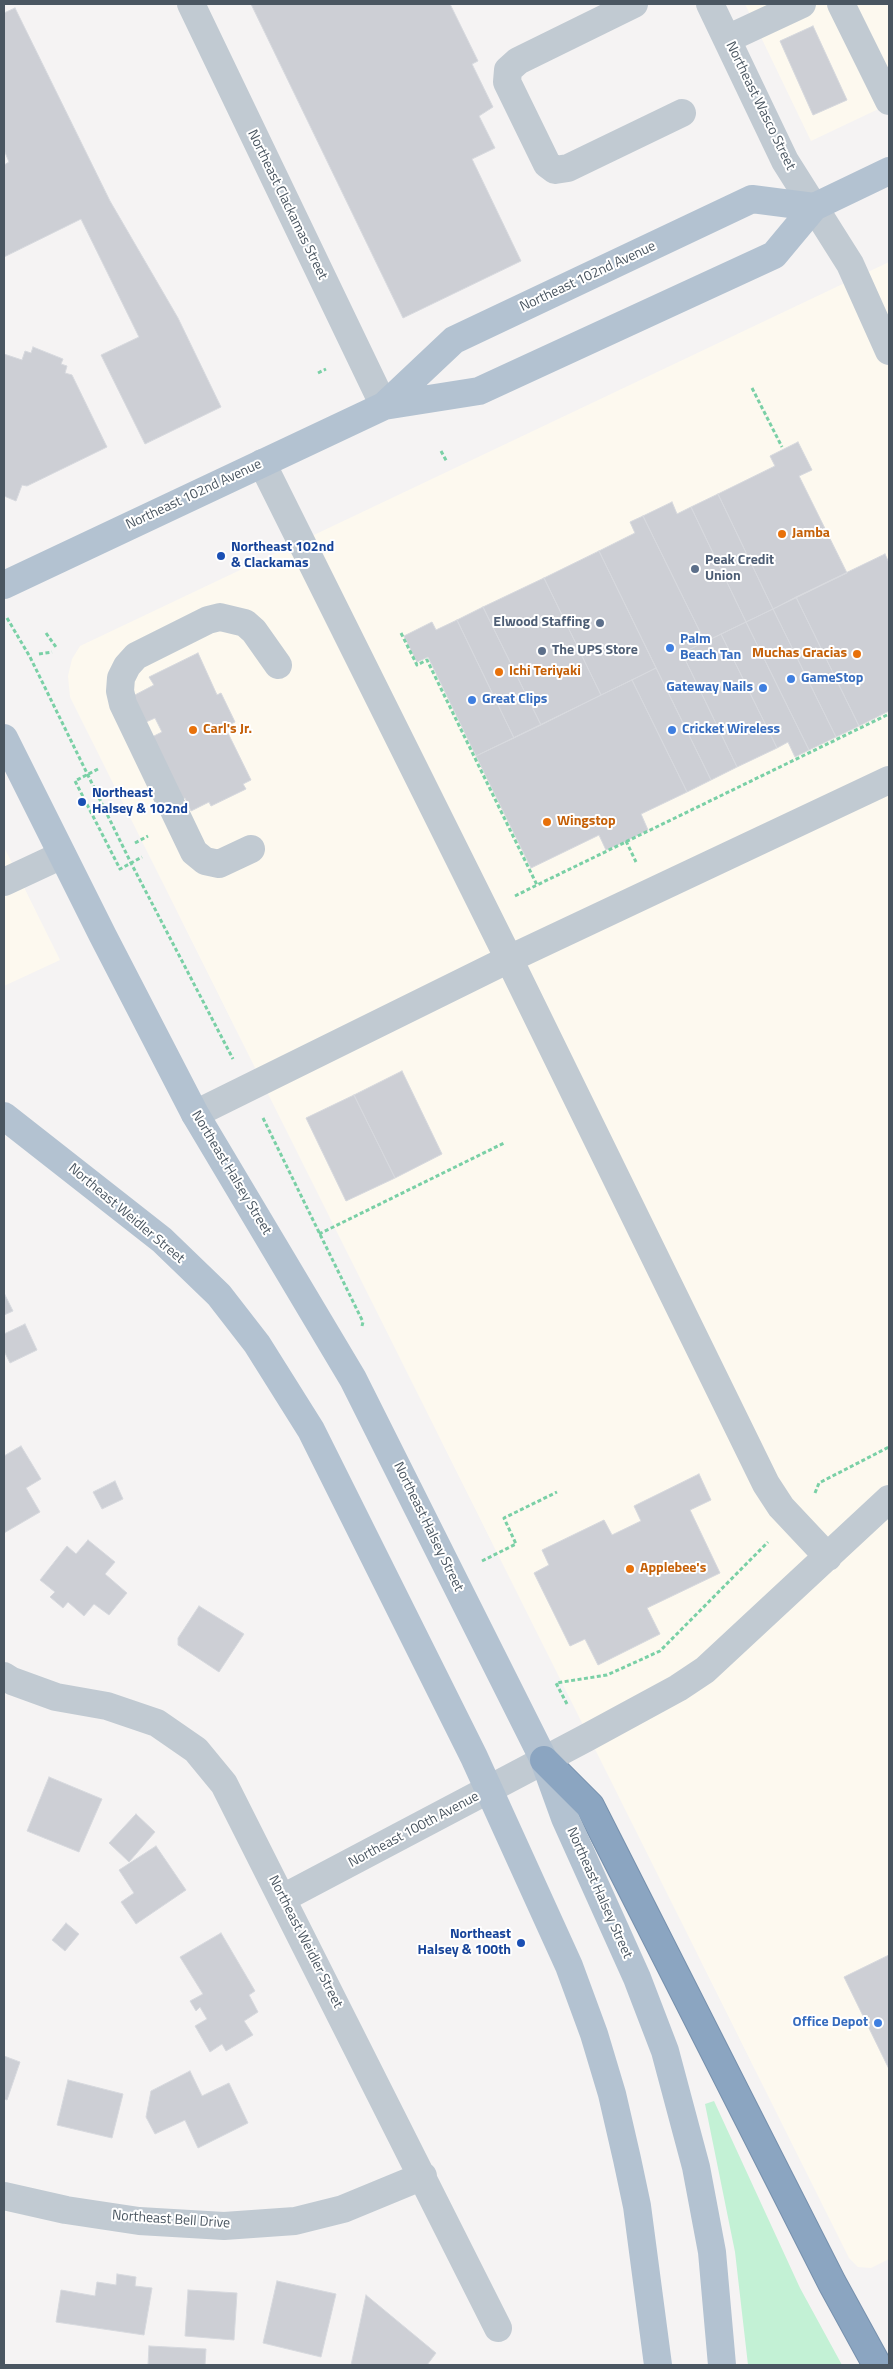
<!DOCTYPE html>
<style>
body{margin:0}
#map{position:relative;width:893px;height:2369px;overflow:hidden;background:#f5f3f3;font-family:"Titillium Web",sans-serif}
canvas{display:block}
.frame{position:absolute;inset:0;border:5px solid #4a5661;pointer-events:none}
</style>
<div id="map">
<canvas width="893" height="2369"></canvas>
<div class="frame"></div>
</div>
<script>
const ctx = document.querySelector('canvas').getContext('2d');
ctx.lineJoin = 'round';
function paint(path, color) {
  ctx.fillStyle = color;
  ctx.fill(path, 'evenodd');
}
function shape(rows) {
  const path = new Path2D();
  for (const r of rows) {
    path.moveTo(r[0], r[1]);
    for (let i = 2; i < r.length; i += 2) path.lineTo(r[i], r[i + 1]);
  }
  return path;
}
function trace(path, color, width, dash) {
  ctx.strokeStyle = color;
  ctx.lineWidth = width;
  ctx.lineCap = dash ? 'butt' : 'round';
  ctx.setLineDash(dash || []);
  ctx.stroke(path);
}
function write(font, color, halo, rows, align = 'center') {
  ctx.font = font + ' "Titillium Web",sans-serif';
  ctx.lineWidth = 4;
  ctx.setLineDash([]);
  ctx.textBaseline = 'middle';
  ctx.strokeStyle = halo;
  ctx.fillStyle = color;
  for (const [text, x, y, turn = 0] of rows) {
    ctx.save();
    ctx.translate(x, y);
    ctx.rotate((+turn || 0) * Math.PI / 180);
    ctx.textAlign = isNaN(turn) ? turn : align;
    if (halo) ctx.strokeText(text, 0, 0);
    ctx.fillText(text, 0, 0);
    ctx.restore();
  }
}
const commercial = shape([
 [745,4,889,4,889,104,811,141],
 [889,262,889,2259,871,2268,858,2267,849,2258,70,697,68,676,72,659,80,646],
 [4,847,60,960,4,986]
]);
const green = shape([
 [714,2101,800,2288,842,2365,748,2365,735,2252,705,2104]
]);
const building = shape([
 [251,4,450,4,478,61,472,64,493,107,479,116,495,148,472,159,521,261,403,318,251,4],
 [15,8,110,201,178,318,221,407,145,444,101,355,139,337,81,219,4,257,4,165,9,162,4,150,4,13,15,8],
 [813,26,847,100,813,115,780,41,813,26],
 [33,347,63,359,61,364,67,366,65,373,72,375,107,447,27,486,22,485,16,501,4,496,4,354,22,360,25,351,31,353,33,347],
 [798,442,812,470,799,476,847,573,773,609,718,494,775,466,770,456,798,442],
 [718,494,773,609,746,622,691,507,718,494],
 [672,502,677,514,691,507,746,622,705,642,643,516,672,502],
 [643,516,705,642,682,653,737,767,711,780,599,551,635,533,630,522,643,516],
 [599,551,656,668,601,695,544,578,599,551],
 [885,554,889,563,889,711,859,726,796,597,885,554],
 [544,578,601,695,541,725,483,607,544,578],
 [796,597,859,726,836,737,773,609,796,597],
 [483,607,541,725,514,738,457,620,483,607],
 [773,609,836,737,809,750,746,622,773,609],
 [457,620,514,738,476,756,428,657,417,662,404,636,432,622,436,630,457,620],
 [746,622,809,750,795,757,788,742,777,748,721,634,746,622],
 [721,634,777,748,737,767,682,653,721,634],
 [198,653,217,695,221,693,235,722,225,727,251,780,243,784,246,789,211,806,209,802,191,811,185,798,179,800,150,738,162,732,155,718,146,722,133,696,154,685,149,677,198,653],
 [656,668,711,780,687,792,632,680,656,668],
 [632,680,687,792,641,814,648,830,626,841,606,850,599,835,531,868,476,756,632,680],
 [402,1071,442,1154,395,1178,354,1095,402,1071],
 [354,1095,395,1178,346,1201,306,1118,354,1095],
 [5,1295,13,1311,4,1315,4,1296,5,1295],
 [25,1324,37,1350,10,1363,4,1351,4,1334,25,1324],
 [21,1446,41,1479,26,1488,40,1512,4,1533,4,1456,21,1446],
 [699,1474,711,1500,690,1510,720,1573,647,1608,660,1634,598,1665,585,1639,570,1646,534,1573,549,1565,542,1550,604,1520,612,1535,641,1521,634,1506,699,1474],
 [115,1481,123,1499,102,1509,93,1492,115,1481],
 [88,1540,115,1562,105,1574,127,1593,109,1615,94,1604,84,1616,68,1602,63,1608,50,1597,55,1592,40,1580,67,1546,76,1554,88,1540],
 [199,1606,244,1634,219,1672,178,1645,178,1638,199,1606],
 [49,1777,102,1799,79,1852,27,1831,49,1777],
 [136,1814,155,1832,129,1862,109,1843,136,1814],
 [156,1846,186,1890,136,1924,121,1902,134,1893,119,1870,156,1846],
 [66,1923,79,1934,65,1951,52,1940,66,1923],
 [221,1933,255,1991,249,1995,258,2012,244,2021,253,2035,226,2051,222,2044,210,2052,195,2026,207,2019,200,2007,196,2011,190,2001,203,1994,180,1957,221,1933],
 [889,1955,889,2069,844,1977,889,1955],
 [4,2056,20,2062,7,2100,4,2099,4,2056],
 [190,2071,202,2096,229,2083,248,2123,198,2148,185,2120,155,2134,146,2117,151,2091,190,2071],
 [68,2080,123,2094,112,2138,57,2125,68,2080],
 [117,2274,136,2277,135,2286,152,2288,144,2335,56,2322,61,2290,95,2296,97,2282,116,2285,117,2274],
 [277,2281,336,2294,321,2357,263,2343,277,2281],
 [188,2290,237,2293,234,2340,185,2336,188,2290],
 [366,2295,436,2353,427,2365,351,2365,366,2295],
 [149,2346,206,2349,205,2365,148,2365,149,2346]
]);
const path = shape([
 [318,373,326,369],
 [752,388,782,447],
 [441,451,447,462],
 [7,618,30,657,131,863,233,1059],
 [46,633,56,647],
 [401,633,417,665,427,660,537,885,889,714],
 [39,654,52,652],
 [98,769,75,781,120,869,142,857],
 [626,841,636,862],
 [135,843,148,836],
 [515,896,537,885],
 [263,1118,363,1322,362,1326],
 [319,1234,504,1143],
 [815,1493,819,1483,889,1447],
 [482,1561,516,1544,504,1518,557,1492],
 [567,1704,556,1683,607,1675,660,1651,768,1542]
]);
const minor = shape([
 [191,4,384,406],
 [634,4,518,61,508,70,507,82,547,164,555,170,568,168,682,113],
 [710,4,785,161,850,264,889,351],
 [841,4,889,101],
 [727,39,802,4],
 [262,463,509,959,766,1484,781,1507,828,1557],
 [251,849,219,864,205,861,194,852,123,704,120,691,121,678,127,666,136,656,208,620,220,617,245,623,254,631,278,665],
 [4,882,62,855],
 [195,1114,509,959,889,780],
 [4,1676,12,1681,56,1697,107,1706,157,1723,196,1750,224,1784,498,2328],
 [283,1898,586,1738,678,1688,705,1670,889,1499],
 [4,2196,66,2210,139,2221,224,2226,295,2221,343,2209,423,2176]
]);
const major = shape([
 [384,406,454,340,752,199,814,207],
 [4,585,384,406,479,391,774,255,814,207,889,171],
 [4,738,103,936,195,1114,353,1379,544,1760,565,1818,637,1978,665,2051,696,2167,712,2252,722,2365],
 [4,1116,162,1240,219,1295,257,1344,311,1430,474,1757,569,1966,594,2034,612,2094,627,2159,637,2206,658,2365]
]);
const highway = shape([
 [544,1760,590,1806,832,2283,877,2365]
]);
const markers = [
 [782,534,5,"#e8710a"],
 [221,556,5,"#1a4fb4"],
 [695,569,5,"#5c6f8a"],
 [600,623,5,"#5c6f8a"],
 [670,648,5,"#3f7fe0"],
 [542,651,5,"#5c6f8a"],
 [857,654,5,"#e8710a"],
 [499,672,5,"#e8710a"],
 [791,679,5,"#3f7fe0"],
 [763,688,5,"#3f7fe0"],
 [472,700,5,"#3f7fe0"],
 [193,730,5,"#e8710a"],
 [672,730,5,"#3f7fe0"],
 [82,802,5,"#1a4fb4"],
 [547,822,5,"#e8710a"],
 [630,1569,5,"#e8710a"],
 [521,1943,5,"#1a4fb4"],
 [878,2023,5,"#3f7fe0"]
];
const streetNames = [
 ["Northeast Wasco Street",760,106,64],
 ["Northeast Clackamas Street",287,205,64],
 ["Northeast 102nd Avenue",588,277,-25],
 ["Northeast 102nd Avenue",194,495,-25],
 ["Northeast Halsey Street",231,1173,59],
 ["Northeast Weidler Street",126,1214,40],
 ["Northeast Halsey Street",428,1527,64],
 ["Northeast 100th Avenue",414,1830,-28],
 ["Northeast Halsey Street",599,1893,66],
 ["Northeast Weidler Street",305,1942,63],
 ["Northeast Bell Drive",171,2220,4]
];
const foodNames = [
 ["Jamba",792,534],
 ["Muchas Gracias",847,654,"right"],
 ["Ichi Teriyaki",509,672],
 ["Carl's Jr.",203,730],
 ["Wingstop",557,822],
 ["Applebee's",640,1569]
];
const transitNames = [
 ["Northeast 102nd",231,548],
 ["& Clackamas",231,564],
 ["Northeast",92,794],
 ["Halsey & 102nd",92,810],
 ["Northeast",511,1935,"right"],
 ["Halsey & 100th",511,1951,"right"]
];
const serviceNames = [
 ["Peak Credit",705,561],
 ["Union",705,577],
 ["Elwood Staffing",590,623,"right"],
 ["The UPS Store",552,651]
];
const shopNames = [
 ["Palm",680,640],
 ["Beach Tan",680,656],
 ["GameStop",801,679],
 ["Gateway Nails",753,688,"right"],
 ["Great Clips",482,700],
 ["Cricket Wireless",682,730],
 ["Office Depot",868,2023,"right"]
];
paint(commercial, '#fdf9ef');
paint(green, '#c3f1d5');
paint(building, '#cdcfd5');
trace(building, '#d7d9de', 1);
trace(highway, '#7690ad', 30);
trace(path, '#7ad0a6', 3, [4, 2.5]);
trace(minor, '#c1cad2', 28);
trace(major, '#b3c2d1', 28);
trace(highway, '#8ba5c1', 28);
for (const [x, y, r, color] of markers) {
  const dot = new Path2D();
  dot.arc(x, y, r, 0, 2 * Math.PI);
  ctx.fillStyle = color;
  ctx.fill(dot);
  trace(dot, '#fff', 2);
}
write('14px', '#4a5661', '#fff', streetNames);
write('bold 14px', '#c56008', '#fff', foodNames, 'left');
write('bold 14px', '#164399', '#fff', transitNames, 'left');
write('bold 14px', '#4e5e75', '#fff', serviceNames, 'left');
write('bold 14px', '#366cbe', '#fff', shopNames, 'left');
</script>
